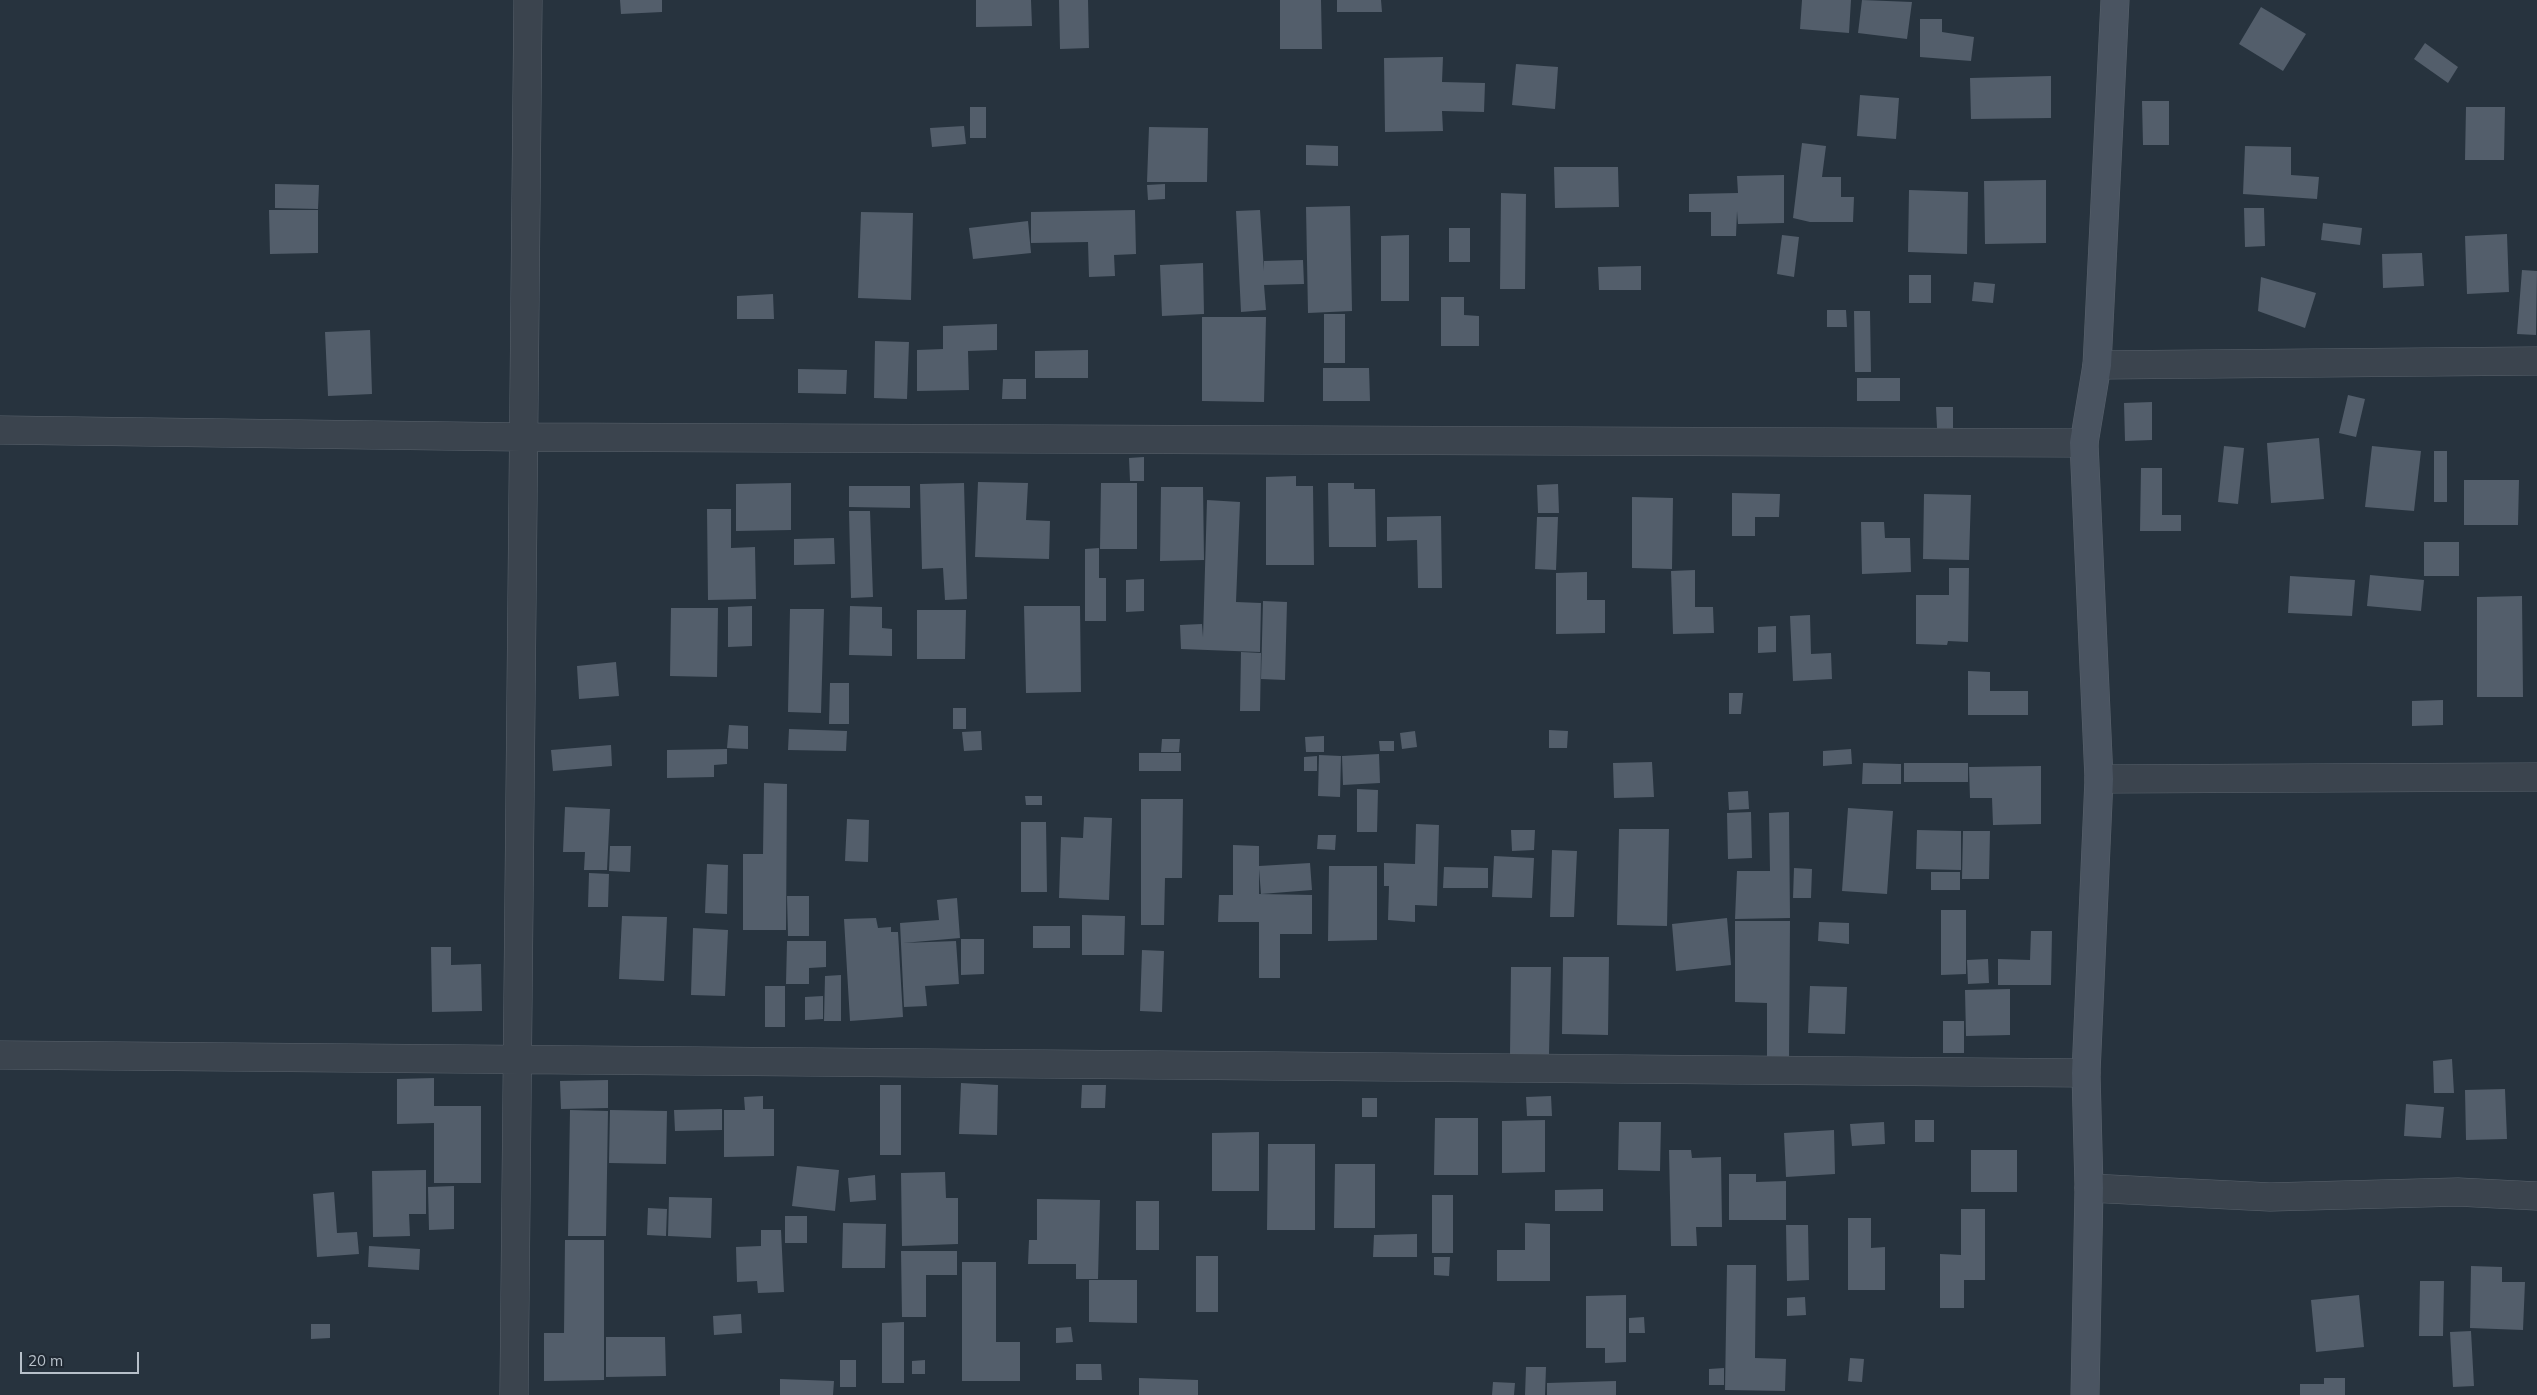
<!DOCTYPE html>
<style>
body{margin:0}
#map{position:relative;width:2537px;height:1395px;overflow:hidden;background:#27333e;font-family:Mulish,sans-serif}
canvas{display:block}
.scale{position:absolute;left:20px;top:1352px;width:119px;height:22px;box-sizing:border-box;border:2px solid #b7c0c9;border-top:0;padding-left:6px;font-size:15px;line-height:18px;white-space:nowrap;color:#b7c0c9;-webkit-text-stroke:4px #202933;paint-order:stroke}
</style>
<div id="map">
<canvas width="2537" height="1395"></canvas>
<div class="scale">20 m</div>
</div>
<script>
const ctx = document.querySelector('canvas').getContext('2d');
ctx.lineJoin = 'round';
function paint(path, color) {
  ctx.fillStyle = color;
  ctx.fill(path, 'evenodd');
}
function shape(rows) {
  const path = new Path2D();
  for (const r of rows) {
    path.moveTo(r[0], r[1]);
    for (let i = 2; i < r.length; i += 2) path.lineTo(r[i], r[i + 1]);
  }
  return path;
}
function trace(path, color, width, dash) {
  ctx.strokeStyle = color;
  ctx.lineWidth = width;
  ctx.lineCap = dash ? 'butt' : 'round';
  ctx.setLineDash(dash || []);
  ctx.stroke(path);
}
const building = shape([
 [620,0,662,0,662,12,621,14],
 [976,0,1031,0,1032,26,976,27],
 [1059,0,1088,0,1089,48,1060,49],
 [1280,0,1321,0,1322,49,1280,49],
 [1337,0,1381,0,1382,12,1337,12],
 [1802,0,1851,0,1849,33,1800,29],
 [1862,0,1912,2,1907,39,1858,33],
 [2261,7,2306,34,2283,71,2239,44],
 [1920,19,1942,19,1942,32,1974,37,1971,61,1920,57],
 [2425,43,2458,67,2448,83,2414,59],
 [1443,57,1442,82,1485,83,1484,112,1442,111,1443,131,1385,132,1384,58],
 [1516,64,1558,67,1555,109,1512,105],
 [2051,76,2051,118,1971,119,1970,78],
 [1860,95,1899,98,1896,139,1857,136],
 [2142,101,2169,101,2169,145,2143,145],
 [970,107,986,107,986,138,970,138],
 [2466,107,2505,107,2504,160,2465,160],
 [964,126,966,144,932,147,930,128],
 [1149,127,1208,128,1207,182,1147,182],
 [1802,143,1826,146,1822,177,1841,177,1841,197,1854,197,1853,222,1810,222,1793,218],
 [1306,145,1338,146,1338,166,1306,165],
 [2245,146,2291,147,2291,175,2319,177,2317,199,2243,194],
 [1554,167,1618,167,1619,207,1555,208],
 [1784,175,1784,223,1738,224,1737,211,1736,236,1711,236,1711,212,1689,212,1689,194,1738,193,1737,176],
 [2046,180,2046,243,1985,244,1984,181],
 [275,184,319,185,318,209,275,208],
 [1165,184,1165,199,1148,200,1147,185],
 [1909,190,1968,192,1967,254,1908,252],
 [1501,193,1526,194,1525,289,1500,289],
 [1350,206,1352,311,1308,313,1306,207],
 [2244,208,2264,208,2265,246,2245,247],
 [269,210,318,210,318,253,270,254],
 [1135,210,1136,254,1114,255,1115,276,1089,277,1088,242,1031,243,1031,212],
 [1260,210,1264,271,1264,261,1303,260,1304,284,1264,285,1266,310,1241,312,1236,211],
 [861,212,913,213,911,300,858,298],
 [1028,221,1031,253,973,259,969,228],
 [2323,223,2362,228,2360,245,2321,240],
 [1449,228,1470,228,1470,262,1449,262],
 [2507,234,2509,292,2467,294,2465,236],
 [1409,235,1409,301,1381,301,1381,236],
 [1782,235,1799,237,1794,277,1777,274],
 [2422,253,2424,286,2383,288,2382,254],
 [1203,263,1204,314,1162,316,1160,265],
 [1641,266,1641,290,1599,290,1598,267],
 [2522,270,2537,271,2536,335,2517,334],
 [1909,275,1931,275,1931,303,1909,303],
 [2261,277,2316,293,2305,328,2258,311],
 [1974,282,1995,284,1993,303,1972,301],
 [773,294,774,319,737,319,737,296],
 [1441,297,1464,297,1464,315,1479,316,1479,346,1441,346],
 [1827,310,1846,310,1847,327,1827,327],
 [1854,311,1870,311,1871,372,1855,372],
 [1324,314,1345,314,1345,363,1324,363],
 [1202,317,1266,317,1264,402,1202,401],
 [997,324,997,350,968,351,969,390,917,391,917,350,943,349,943,326],
 [370,330,372,394,328,396,325,332],
 [875,341,909,342,907,399,874,398],
 [1088,350,1088,378,1035,378,1035,351],
 [1323,368,1369,368,1370,401,1323,401],
 [798,369,847,370,846,394,798,393],
 [1857,378,1900,378,1900,401,1857,401],
 [1003,379,1026,379,1026,399,1002,399],
 [2348,395,2365,399,2356,437,2339,433],
 [2152,402,2152,440,2125,441,2124,403],
 [1936,407,1953,407,1953,428,1937,428],
 [2319,438,2324,499,2271,503,2267,443],
 [2224,446,2244,448,2238,504,2218,502],
 [2372,446,2421,451,2414,511,2365,507],
 [2434,451,2447,451,2447,502,2434,502],
 [1144,457,1144,481,1130,481,1129,458],
 [2141,468,2162,468,2162,515,2181,515,2181,531,2140,531],
 [1296,476,1296,486,1313,486,1314,565,1266,565,1266,477],
 [2464,480,2519,480,2518,525,2464,525],
 [978,482,1028,483,1026,520,1050,521,1049,559,975,557],
 [791,483,791,530,736,531,736,484],
 [964,483,967,599,945,600,943,568,922,569,920,484],
 [1101,483,1137,483,1137,549,1100,549],
 [1328,483,1354,483,1354,489,1375,489,1376,547,1329,547],
 [1558,484,1559,513,1538,513,1537,485],
 [849,486,910,486,910,508,849,507],
 [1161,487,1203,487,1204,560,1160,561],
 [1732,493,1780,494,1779,517,1755,517,1755,536,1732,536],
 [1924,494,1971,495,1969,560,1923,559],
 [1632,497,1673,498,1672,569,1632,568],
 [1207,500,1240,502,1236,602,1261,603,1260,652,1181,649,1180,625,1202,624,1203,637],
 [707,509,731,509,731,548,755,547,756,599,708,600],
 [849,511,870,511,873,597,851,598],
 [1441,516,1442,588,1418,588,1417,540,1387,541,1387,517],
 [1537,517,1558,517,1556,570,1535,569],
 [1861,522,1884,522,1885,538,1910,538,1911,572,1862,574],
 [834,538,835,564,794,565,794,539],
 [2424,542,2459,542,2459,576,2424,576],
 [1099,548,1099,578,1106,578,1106,621,1085,621,1085,549],
 [1949,568,1969,568,1968,642,1948,641,1947,645,1916,644,1916,595,1949,595],
 [1695,570,1695,607,1713,607,1714,633,1673,634,1671,571],
 [1587,572,1587,600,1605,600,1605,633,1556,634,1556,573],
 [2370,575,2424,580,2421,611,2367,606],
 [2290,576,2355,580,2352,616,2288,613],
 [1144,579,1144,611,1126,612,1126,580],
 [2522,596,2523,697,2477,697,2477,597],
 [1263,601,1287,602,1285,680,1261,679],
 [752,606,752,646,728,647,728,607],
 [850,606,882,607,882,628,892,629,892,656,849,655],
 [1024,606,1080,606,1081,692,1026,693],
 [671,608,718,608,717,677,670,676],
 [790,609,824,609,821,713,788,712],
 [917,610,966,610,965,659,917,659],
 [1810,615,1811,654,1831,653,1832,679,1793,681,1790,616],
 [1776,626,1776,652,1758,653,1758,627],
 [1241,652,1261,653,1260,711,1240,711],
 [616,662,619,696,579,699,577,666],
 [1968,671,1990,672,1990,691,2028,691,2028,715,1968,715],
 [830,683,849,683,849,724,829,724],
 [1729,693,1743,693,1741,714,1729,714],
 [2443,700,2443,725,2412,726,2412,701],
 [953,708,966,708,966,729,953,729],
 [729,725,748,726,748,749,727,748],
 [789,729,847,731,846,751,788,750],
 [1549,730,1568,731,1567,748,1549,748],
 [981,731,982,750,964,751,962,732],
 [1415,731,1417,747,1402,749,1400,733],
 [1324,736,1324,752,1306,752,1305,737],
 [1162,739,1180,739,1179,752,1161,752],
 [1379,741,1394,741,1394,751,1380,751],
 [611,745,612,766,553,771,551,750],
 [727,749,727,764,714,765,714,777,667,778,667,750],
 [1851,749,1852,764,1823,766,1823,751],
 [1139,753,1181,753,1181,771,1139,771],
 [1379,754,1380,783,1343,785,1342,756],
 [1319,755,1341,756,1340,797,1318,796],
 [1317,756,1317,771,1304,771,1304,757],
 [1652,762,1654,797,1614,798,1613,763],
 [1863,763,1901,764,1901,784,1862,784],
 [1904,763,1968,763,1968,782,1904,782],
 [2041,766,2041,824,1993,825,1992,798,1970,798,1969,767],
 [764,783,787,784,786,930,743,930,743,854,763,854],
 [1357,789,1378,790,1377,832,1357,832],
 [1748,791,1749,809,1729,810,1728,792],
 [1025,796,1042,796,1042,805,1026,805],
 [1141,799,1183,799,1182,878,1165,878,1164,925,1141,925],
 [565,807,610,809,607,870,584,870,585,852,563,852],
 [1848,808,1893,811,1887,894,1842,891],
 [1751,812,1752,858,1728,859,1727,813],
 [1789,812,1790,918,1735,919,1737,871,1770,871,1769,813],
 [1084,817,1112,818,1109,900,1059,898,1061,837,1083,838],
 [847,819,869,820,868,862,845,861],
 [1021,822,1046,822,1047,892,1021,892],
 [1416,824,1439,825,1437,906,1415,905,1415,922,1388,920,1389,886,1384,886,1384,863,1415,864],
 [1619,829,1669,829,1667,926,1617,925],
 [1511,830,1535,830,1534,850,1512,851],
 [1917,830,1961,831,1961,870,1916,869],
 [1963,831,1990,831,1989,879,1962,879],
 [1318,835,1336,835,1335,850,1317,849],
 [1233,845,1259,846,1259,866,1310,863,1312,890,1261,894,1259,869,1259,894,1312,895,1312,934,1280,934,1280,978,1259,978,1259,922,1218,922,1219,895,1233,895],
 [610,846,631,846,630,872,609,871],
 [1552,850,1577,851,1574,917,1550,917],
 [1494,856,1534,858,1532,898,1492,897],
 [707,864,728,865,727,914,705,913],
 [1329,866,1377,866,1377,940,1328,941],
 [1444,867,1488,868,1488,888,1443,888],
 [1794,868,1812,869,1811,898,1793,898],
 [1931,872,1960,872,1960,890,1931,890],
 [589,873,609,874,608,907,588,907],
 [787,896,809,896,809,936,788,936],
 [957,898,960,938,903,943,956,941,959,984,925,986,927,1006,904,1007,900,923,939,920,937,900],
 [1941,910,1966,910,1966,974,1941,975],
 [1082,915,1125,916,1124,955,1082,955],
 [622,916,667,917,664,981,619,979],
 [876,918,878,928,891,927,891,932,898,932,903,1017,850,1021,844,919],
 [1727,918,1731,965,1676,971,1672,924],
 [1735,921,1790,921,1789,1060,1767,1060,1767,1003,1735,1002],
 [1819,922,1849,923,1849,944,1818,941],
 [1033,926,1070,926,1070,948,1033,948],
 [693,928,728,930,725,996,691,995],
 [2031,931,2052,931,2051,985,1998,985,1998,959,2030,960],
 [961,939,984,939,984,974,961,975],
 [787,941,826,941,826,967,809,968,809,984,786,984],
 [431,947,451,947,451,965,481,964,482,1011,432,1012],
 [1142,950,1164,951,1162,1012,1140,1011],
 [1563,957,1609,957,1608,1035,1562,1034],
 [1988,959,1989,983,1968,984,1967,960],
 [1511,967,1551,967,1549,1054,1510,1054],
 [841,975,841,1021,824,1021,825,976],
 [765,986,785,986,785,1027,765,1027],
 [1810,986,1847,987,1845,1034,1808,1033],
 [2010,989,2010,1035,1966,1036,1965,990],
 [823,996,823,1019,805,1020,805,997],
 [1943,1021,1964,1021,1964,1053,1943,1053],
 [2452,1059,2454,1093,2434,1093,2433,1061],
 [434,1078,434,1106,481,1106,481,1183,434,1183,434,1123,397,1124,397,1079],
 [608,1080,608,1108,561,1109,560,1081],
 [961,1083,998,1085,997,1135,959,1134],
 [880,1085,901,1085,901,1155,880,1155],
 [1082,1085,1106,1085,1105,1108,1081,1108],
 [2505,1089,2507,1139,2466,1140,2465,1090],
 [763,1096,763,1109,774,1109,774,1156,724,1157,724,1110,745,1110,744,1097],
 [1551,1096,1552,1116,1527,1116,1526,1097],
 [1362,1098,1377,1098,1377,1117,1362,1117],
 [2406,1104,2444,1107,2441,1138,2404,1136],
 [722,1109,722,1130,675,1131,674,1110],
 [570,1110,608,1111,606,1236,568,1236],
 [610,1110,667,1111,666,1164,609,1163],
 [1435,1118,1478,1118,1478,1175,1434,1175],
 [1545,1120,1545,1172,1502,1173,1502,1121],
 [1915,1120,1934,1120,1934,1142,1915,1142],
 [1619,1122,1661,1122,1660,1171,1618,1170],
 [1884,1122,1885,1144,1852,1146,1850,1124],
 [1834,1130,1835,1174,1786,1177,1784,1133],
 [1259,1132,1259,1191,1212,1191,1212,1133],
 [1268,1144,1315,1144,1315,1230,1267,1230],
 [1669,1150,1691,1150,1692,1158,1721,1157,1722,1227,1696,1227,1697,1246,1671,1246],
 [1971,1150,2017,1150,2017,1192,1971,1192],
 [1335,1164,1375,1164,1375,1228,1334,1228],
 [797,1166,839,1170,835,1211,792,1206],
 [426,1170,426,1214,409,1214,410,1236,373,1237,372,1171],
 [945,1172,946,1198,958,1198,958,1244,902,1246,901,1173],
 [1729,1174,1756,1174,1756,1182,1786,1181,1786,1220,1729,1220],
 [875,1175,876,1200,850,1202,848,1178],
 [454,1186,454,1229,429,1230,428,1187],
 [1603,1189,1603,1211,1555,1211,1555,1190],
 [334,1192,337,1233,357,1232,359,1254,317,1257,313,1194],
 [1432,1195,1453,1195,1453,1253,1432,1253],
 [669,1197,712,1198,711,1238,668,1236],
 [1037,1199,1100,1200,1098,1279,1076,1279,1076,1264,1028,1264,1029,1240,1037,1240],
 [1136,1201,1159,1201,1159,1250,1136,1250],
 [648,1208,667,1209,666,1236,647,1235],
 [1961,1209,1985,1209,1985,1280,1964,1280,1964,1308,1940,1308,1940,1254,1961,1255],
 [785,1216,807,1216,807,1243,785,1243],
 [1848,1218,1871,1218,1871,1248,1885,1247,1885,1290,1848,1290],
 [843,1223,886,1224,885,1268,842,1268],
 [1525,1223,1550,1224,1550,1281,1497,1281,1497,1250,1525,1250],
 [1786,1225,1808,1225,1809,1280,1787,1281],
 [761,1230,781,1230,784,1292,758,1293,757,1281,737,1282,736,1247,761,1246],
 [1417,1234,1417,1257,1373,1257,1374,1235],
 [565,1240,604,1240,604,1380,544,1381,544,1333,564,1333],
 [369,1246,420,1249,419,1270,368,1267],
 [901,1251,957,1251,957,1275,926,1275,926,1317,902,1317],
 [1196,1256,1218,1256,1218,1312,1196,1312],
 [1434,1257,1450,1257,1449,1276,1434,1275],
 [962,1262,996,1262,996,1342,1020,1342,1020,1381,962,1381],
 [1727,1265,1756,1265,1755,1358,1786,1359,1785,1391,1725,1390],
 [2471,1266,2502,1267,2502,1282,2525,1282,2523,1330,2470,1328],
 [1089,1280,1137,1280,1137,1323,1089,1322],
 [2420,1281,2444,1281,2443,1336,2419,1336],
 [1626,1295,1626,1362,1605,1363,1605,1348,1586,1348,1586,1296],
 [2359,1295,2364,1347,2316,1352,2311,1300],
 [1805,1297,1806,1315,1787,1316,1787,1298],
 [741,1314,742,1333,714,1335,713,1316],
 [1644,1317,1645,1333,1629,1333,1629,1318],
 [904,1322,904,1383,882,1383,882,1323],
 [311,1324,330,1324,330,1338,311,1339],
 [1071,1327,1073,1342,1056,1343,1056,1328],
 [2471,1331,2474,1386,2453,1387,2450,1332],
 [606,1337,665,1337,666,1376,606,1377],
 [1850,1358,1864,1359,1862,1382,1848,1381],
 [840,1360,856,1360,856,1387,840,1387],
 [925,1360,925,1374,912,1374,912,1361],
 [1076,1364,1101,1364,1102,1380,1076,1380],
 [1526,1367,1546,1367,1545,1395,1525,1395],
 [1724,1368,1724,1385,1709,1385,1709,1369],
 [1139,1378,1198,1380,1198,1395,1139,1395],
 [2324,1378,2345,1378,2345,1395,2300,1395,2300,1384,2324,1384],
 [780,1379,834,1381,833,1395,780,1395],
 [1616,1381,1616,1395,1547,1395,1547,1383],
 [1493,1382,1515,1383,1514,1395,1492,1395]
]);
const street = shape([
 [2097,365,2537,361],
 [0,430,522,437,2084,443],
 [2099,779,2537,777],
 [0,1055,2086,1073],
 [2089,1188,2270,1197,2458,1192,2537,1196],
 [514,1395,528,0]
]);
const secondary = shape([
 [2085,1395,2089,1188,2086,1073,2099,779,2084,443,2097,365,2115,0]
]);
paint(building, '#535e6b');
trace(street, '#59626c', 29);
trace(secondary, '#59626c', 29);
trace(street, '#3b444e', 28);
trace(secondary, '#4a5461', 28);
</script>
